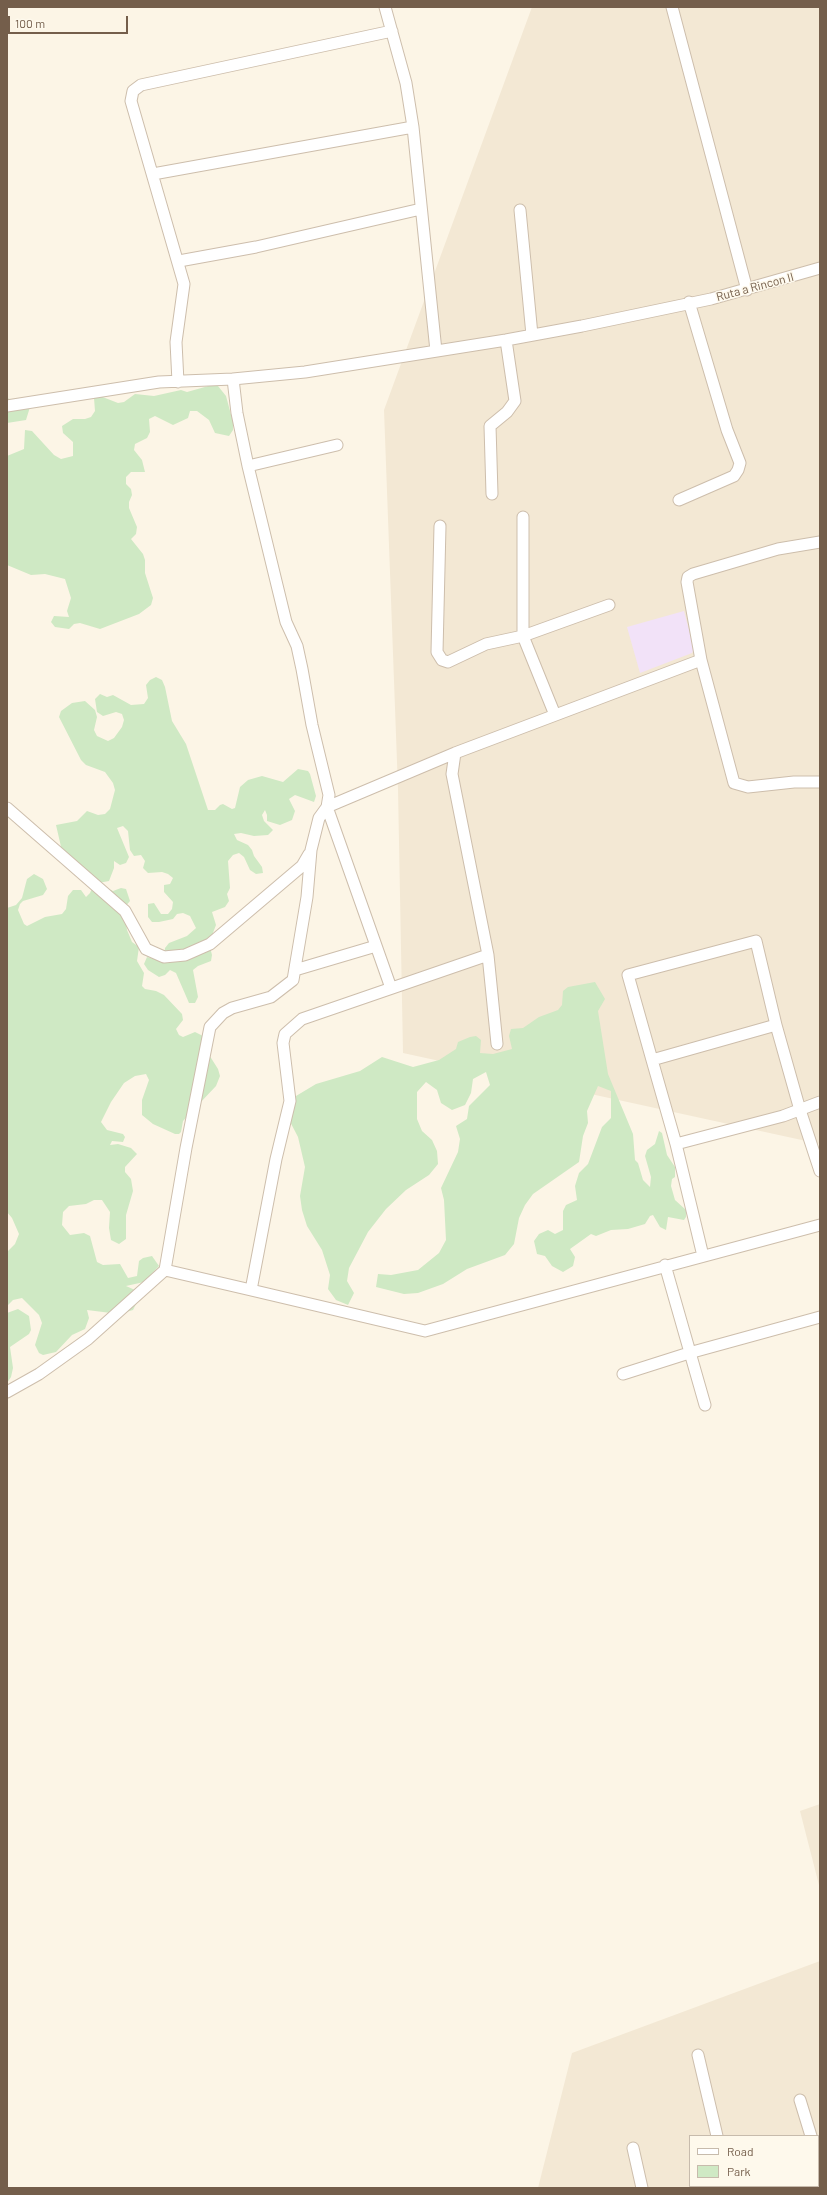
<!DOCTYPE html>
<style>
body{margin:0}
#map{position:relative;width:827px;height:2195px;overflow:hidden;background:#fcf5e6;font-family:Barlow,sans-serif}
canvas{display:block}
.frame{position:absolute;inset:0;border:8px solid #745e4b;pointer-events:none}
.legend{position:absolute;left:689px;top:2135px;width:130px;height:52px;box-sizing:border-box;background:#fef9ec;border:1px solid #c7bbac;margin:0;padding:5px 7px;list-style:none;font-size:12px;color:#745e4b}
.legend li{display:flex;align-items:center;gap:8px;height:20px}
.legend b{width:20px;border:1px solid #c7bbac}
.scale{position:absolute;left:8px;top:16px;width:120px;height:18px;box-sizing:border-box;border:2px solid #745e4b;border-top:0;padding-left:5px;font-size:12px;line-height:14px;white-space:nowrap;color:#745e4b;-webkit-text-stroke:3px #fef9ec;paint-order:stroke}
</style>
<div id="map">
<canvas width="827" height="2195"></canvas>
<div class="frame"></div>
<ul class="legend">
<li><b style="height:5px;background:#fff"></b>Road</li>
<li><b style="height:11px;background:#cfe9c4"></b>Park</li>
</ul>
<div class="scale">100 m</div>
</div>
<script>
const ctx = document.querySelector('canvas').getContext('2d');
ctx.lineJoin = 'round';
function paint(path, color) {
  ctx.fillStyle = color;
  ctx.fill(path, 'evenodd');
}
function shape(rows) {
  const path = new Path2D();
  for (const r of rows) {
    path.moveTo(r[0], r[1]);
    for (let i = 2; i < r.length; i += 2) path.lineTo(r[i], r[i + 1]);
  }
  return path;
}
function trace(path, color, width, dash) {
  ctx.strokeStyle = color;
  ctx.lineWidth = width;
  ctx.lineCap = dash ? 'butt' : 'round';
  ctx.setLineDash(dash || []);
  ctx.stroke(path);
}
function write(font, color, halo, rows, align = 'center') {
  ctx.font = font + ' Barlow,sans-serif';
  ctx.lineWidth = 3;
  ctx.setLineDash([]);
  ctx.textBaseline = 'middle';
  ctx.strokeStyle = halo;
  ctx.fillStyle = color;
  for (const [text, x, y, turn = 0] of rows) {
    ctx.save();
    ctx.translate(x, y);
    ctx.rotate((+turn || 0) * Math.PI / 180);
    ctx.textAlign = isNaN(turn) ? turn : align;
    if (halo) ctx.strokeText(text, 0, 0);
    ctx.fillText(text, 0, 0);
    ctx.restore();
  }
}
const residential = shape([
 [532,7,820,7,820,1144,403,1053,398,789,384,410],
 [820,1804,820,1889,800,1811],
 [820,1961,820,2188,538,2188,572,2053],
 [690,2136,818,2136,818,2186,690,2186]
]);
const education = shape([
 [684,611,694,649,692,653,640,673,627,627]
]);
const green = shape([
 [212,385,218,386,226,396,233,422,233,430,229,436,215,433,209,420,197,411,190,411,188,418,173,425,155,416,149,419,150,432,147,438,135,444,134,450,142,460,145,472,131,472,126,477,126,484,131,489,132,495,129,502,129,508,137,527,136,534,131,539,143,554,145,560,145,573,153,598,151,605,139,614,100,629,80,623,74,624,69,629,55,627,51,622,54,616,69,617,67,611,71,598,65,579,45,574,31,575,7,565,7,456,24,449,25,430,32,431,54,455,61,459,73,456,73,442,63,433,62,426,73,419,85,419,91,417,95,411,94,398,100,396,118,403,124,402,135,394,154,396,181,390,187,392],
 [7,398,30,407,26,420,7,423],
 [156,677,162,680,165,687,172,721,186,744,208,810,215,810,220,805,223,804,232,809,235,808,240,787,248,780,262,776,283,782,298,769,308,771,310,774,316,796,314,802,295,795,289,799,295,811,292,820,280,825,267,821,267,815,265,810,262,815,264,821,273,830,268,835,254,836,241,833,234,834,237,840,248,845,252,850,254,856,262,867,263,873,256,874,250,870,244,857,239,853,233,855,228,861,230,888,227,894,229,901,225,907,212,912,216,925,209,943,212,955,211,961,198,966,193,970,198,997,195,1003,189,1003,176,973,170,970,165,975,159,977,148,970,144,964,147,957,159,960,164,957,165,948,169,943,187,936,196,928,190,916,183,913,177,914,173,919,159,922,152,922,148,917,148,904,154,903,161,914,168,914,172,909,173,902,164,892,164,885,170,884,173,878,168,874,162,872,148,873,143,868,145,861,141,855,134,856,130,850,128,831,123,826,117,828,129,857,126,863,120,865,114,861,114,868,109,881,98,883,62,851,56,825,77,821,87,811,98,815,105,814,110,809,115,790,113,783,105,772,86,765,81,760,59,717,61,711,72,703,85,701,95,710,97,717,94,730,97,736,108,741,114,738,122,727,124,720,122,714,116,712,103,716,97,712,95,699,100,694,107,697,113,695,131,705,144,704,148,698,146,685,150,680],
 [34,874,43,879,47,889,43,895,23,901,20,904,18,910,24,924,27,926,45,917,62,914,66,909,68,896,73,890,81,890,86,897,90,893,93,886,103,886,113,891,121,888,126,889,130,901,124,908,127,930,132,942,139,947,137,961,144,973,142,986,145,989,156,991,164,995,182,1014,183,1020,176,1029,179,1035,183,1037,195,1032,203,1036,206,1050,218,1069,220,1076,216,1086,183,1121,181,1132,179,1134,175,1134,153,1124,142,1115,142,1100,149,1080,146,1074,135,1076,124,1083,111,1102,101,1122,107,1130,123,1134,125,1137,123,1142,112,1141,110,1145,118,1144,131,1148,137,1154,125,1167,125,1172,131,1179,133,1191,126,1215,126,1239,119,1244,111,1240,109,1228,110,1212,102,1200,94,1200,86,1204,69,1206,63,1212,62,1225,70,1235,84,1233,90,1236,97,1262,103,1265,120,1264,128,1278,137,1276,139,1261,143,1258,152,1256,159,1266,144,1282,126,1286,135,1290,139,1298,133,1310,119,1314,87,1310,89,1318,85,1329,72,1335,56,1352,43,1355,39,1353,35,1345,42,1323,39,1315,22,1298,13,1300,7,1306,7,1252,15,1244,19,1234,12,1218,7,1212,7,908,16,905,22,898,27,879],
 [595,982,605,999,598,1011,608,1074,633,1134,635,1160,638,1163,643,1180,650,1187,651,1177,645,1156,647,1150,655,1144,659,1131,662,1133,667,1155,675,1167,675,1177,672,1179,671,1186,675,1200,686,1210,686,1217,684,1220,668,1217,666,1230,660,1227,653,1215,650,1216,645,1224,628,1229,611,1230,596,1236,591,1234,570,1249,575,1257,573,1266,563,1272,552,1266,545,1256,537,1254,534,1241,539,1234,548,1230,555,1234,563,1230,563,1211,566,1205,577,1200,575,1186,579,1173,588,1164,602,1127,611,1118,611,1091,598,1086,587,1111,588,1123,583,1136,579,1162,533,1194,525,1205,519,1218,514,1244,505,1255,467,1269,443,1284,418,1293,404,1294,376,1287,378,1274,391,1275,418,1270,439,1253,446,1240,444,1200,441,1188,458,1152,460,1139,456,1126,467,1119,469,1106,490,1085,486,1072,473,1079,471,1093,465,1105,452,1110,441,1103,437,1090,426,1082,417,1092,417,1119,422,1131,432,1140,437,1151,438,1164,429,1175,406,1190,386,1209,368,1232,349,1268,347,1281,354,1293,348,1305,336,1300,328,1289,330,1275,322,1250,307,1226,302,1210,300,1196,305,1167,298,1137,285,1112,291,1099,316,1084,360,1071,382,1057,413,1067,439,1060,456,1049,458,1042,470,1037,476,1036,481,1040,480,1053,493,1054,512,1049,509,1036,511,1029,523,1028,539,1017,558,1010,562,1005,563,991,568,987],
 [18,1309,29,1316,31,1330,29,1334,10,1347,13,1368,11,1377,7,1383,7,1313]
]);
const minor = shape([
 [385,7,406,83,413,127,436,351],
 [672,7,747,290],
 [153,174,413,127],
 [520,210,532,335],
 [179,261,256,247,421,209],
 [233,379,237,413,248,466,286,622,297,646,302,669,312,725,329,795,327,807,391,988],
 [178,382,176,342,184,284,131,101,133,91,141,85,392,31],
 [7,406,159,382,233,379,305,372,506,340,582,326,711,299,820,268],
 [248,466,337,445],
 [492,494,490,426,507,412,515,401,506,340],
 [679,500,734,476,738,470,740,463,727,430,689,302],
 [523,517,523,636,555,715],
 [440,526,437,652,442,660,448,662,486,644,523,636,609,605],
 [701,660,734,783,748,787,794,782,820,782],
 [455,753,452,774,488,955,497,1044],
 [7,808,125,911,146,949,164,957,185,955,210,944,302,866,309,854],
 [488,955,302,1019,285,1034,283,1043,290,1101,276,1159,251,1290,425,1331,820,1225],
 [295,970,376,946],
 [776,1025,800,1110,820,1171],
 [652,1060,776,1025,756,941,628,975,652,1060,676,1144,703,1256],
 [676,1144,783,1116,820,1102],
 [665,1265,705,1405],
 [165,1270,251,1290],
 [623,1374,689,1353,820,1317],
 [7,1392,39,1374,88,1339,165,1270,186,1148,210,1027,223,1013,232,1008,271,997,293,980,307,897,311,850,319,818,327,807,455,753,701,660,687,582,688,577,693,574,778,549,820,542],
 [698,2055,717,2136],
 [800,2100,811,2136],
 [633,2148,642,2188],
 [818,2158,820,2158],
 [729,2186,730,2188],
 [738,2188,743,2186]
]);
const streetNames = [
 ["Ruta a Rincon II",755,287,-15]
];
paint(residential, '#f3e8d4');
paint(education, '#f2e2f8');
paint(green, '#cfe9c4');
trace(minor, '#cdbeac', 13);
trace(minor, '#fff', 11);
write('12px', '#745e4b', '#fef9ec', streetNames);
</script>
